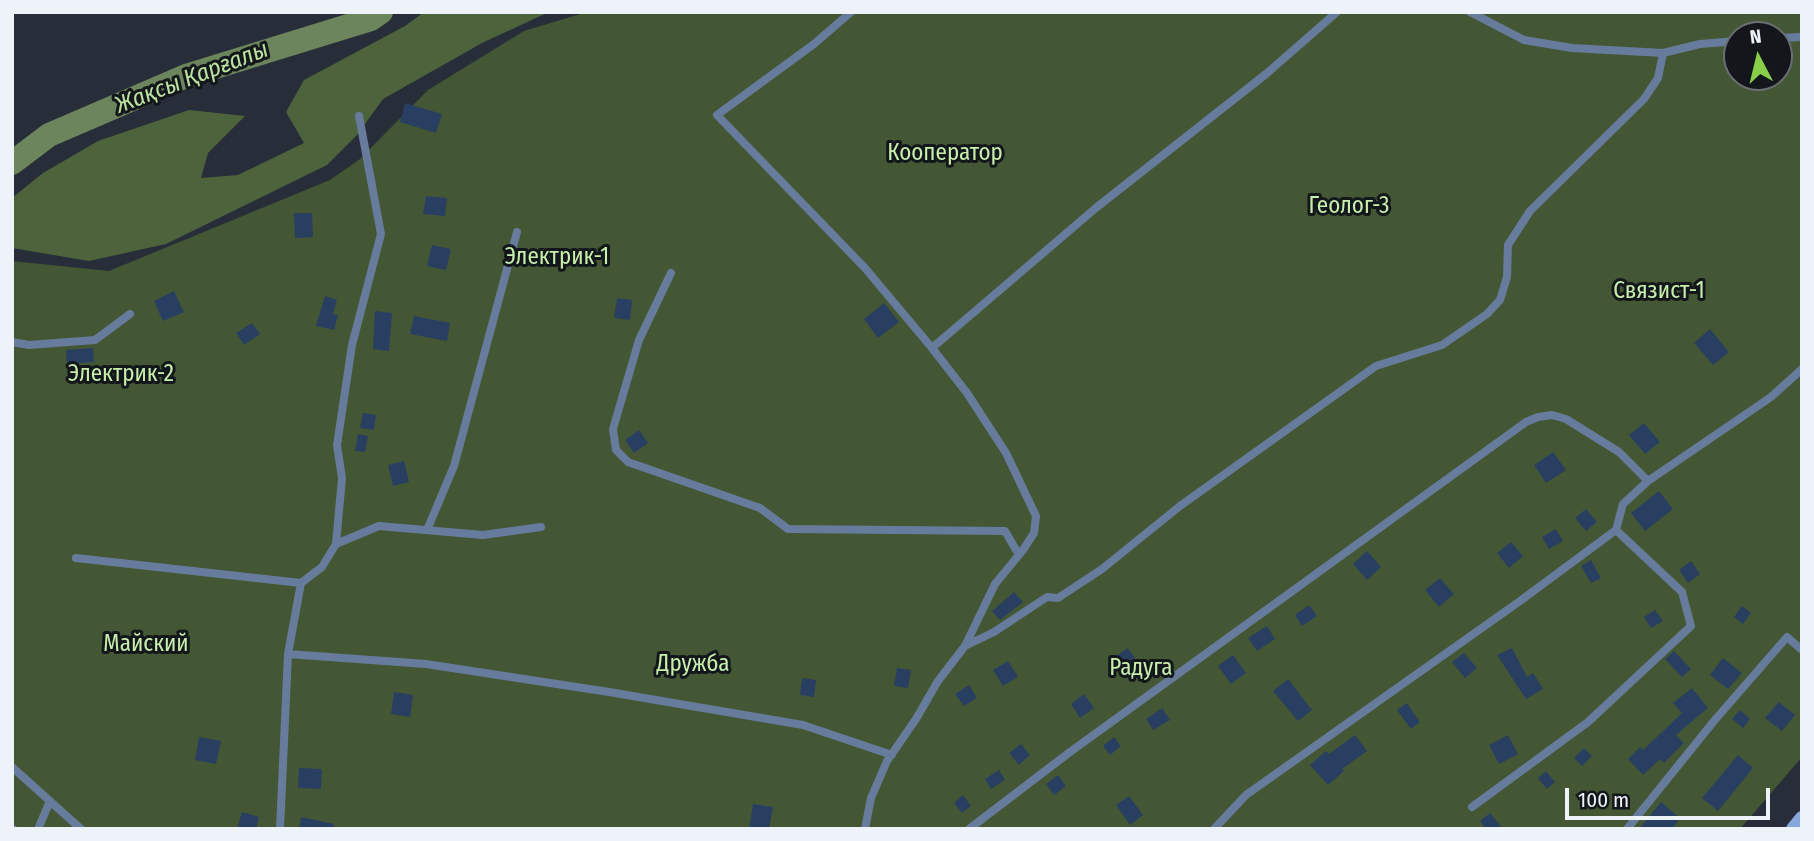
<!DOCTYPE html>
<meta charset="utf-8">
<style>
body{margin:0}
#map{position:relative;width:1814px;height:841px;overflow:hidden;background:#272e39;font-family:"Fira Sans Condensed",sans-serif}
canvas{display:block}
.frame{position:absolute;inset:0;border:14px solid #eef3fa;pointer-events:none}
.north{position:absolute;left:1723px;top:21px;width:70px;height:70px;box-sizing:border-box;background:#13161b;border:2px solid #6b6e74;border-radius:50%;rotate:353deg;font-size:19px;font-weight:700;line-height:28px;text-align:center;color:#eef3fa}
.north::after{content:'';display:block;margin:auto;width:24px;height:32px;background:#89ce48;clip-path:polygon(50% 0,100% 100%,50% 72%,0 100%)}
.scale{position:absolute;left:1565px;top:788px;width:205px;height:32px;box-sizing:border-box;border:4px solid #eef3fa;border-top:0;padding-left:9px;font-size:21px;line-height:24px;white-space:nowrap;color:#eef3fa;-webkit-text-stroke:5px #13161b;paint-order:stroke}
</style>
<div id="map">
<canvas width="1814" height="841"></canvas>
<div class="frame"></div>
<div class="north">N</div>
<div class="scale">100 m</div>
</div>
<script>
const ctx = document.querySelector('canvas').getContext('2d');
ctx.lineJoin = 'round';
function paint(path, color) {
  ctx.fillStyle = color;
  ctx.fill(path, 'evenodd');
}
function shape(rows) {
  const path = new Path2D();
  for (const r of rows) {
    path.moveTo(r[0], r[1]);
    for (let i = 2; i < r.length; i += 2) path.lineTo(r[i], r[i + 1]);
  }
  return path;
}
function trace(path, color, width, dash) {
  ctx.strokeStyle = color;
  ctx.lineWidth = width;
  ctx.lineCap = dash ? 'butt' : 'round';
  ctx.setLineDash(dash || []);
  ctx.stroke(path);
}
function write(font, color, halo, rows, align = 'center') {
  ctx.font = font + ' "Fira Sans Condensed",sans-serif';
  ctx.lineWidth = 6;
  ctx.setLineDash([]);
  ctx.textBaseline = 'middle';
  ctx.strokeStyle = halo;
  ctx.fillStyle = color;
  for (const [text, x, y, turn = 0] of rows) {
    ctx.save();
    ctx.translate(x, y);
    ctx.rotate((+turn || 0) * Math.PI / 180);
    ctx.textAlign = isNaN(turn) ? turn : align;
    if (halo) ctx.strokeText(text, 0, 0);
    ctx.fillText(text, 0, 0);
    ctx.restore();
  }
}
const green = shape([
 [587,12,1802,12,1802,757,1740,829,12,829,12,261,109,271,330,180,360,159,428,90,524,31],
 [1737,35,1779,35,1779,77,1737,77]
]);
const forest = shape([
 [424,12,549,12,482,43,383,99,357,135,327,165,166,244,89,261,12,248,12,198,43,173,98,141,189,110,245,116,208,153,201,178,238,175,304,143,286,112,304,80,405,26]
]);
const river = shape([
 [12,163,49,135,186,76,371,19,381,12]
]);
const building = shape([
 [405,103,442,114,436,133,400,122],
 [426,196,447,198,445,216,423,214],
 [294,213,312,213,313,237,295,238],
 [432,245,451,249,446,270,427,266],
 [174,291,184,312,163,321,154,301],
 [325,296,337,300,333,314,338,315,334,330,316,326],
 [617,298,632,300,630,320,614,318],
 [884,303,899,322,878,338,864,319],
 [375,311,392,313,389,351,373,349],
 [414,316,450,323,447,341,410,334],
 [252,323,260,334,244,345,236,333],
 [1710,329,1729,352,1713,365,1694,343],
 [93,348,94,362,67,364,66,350],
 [363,413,376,415,374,430,360,428],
 [1644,423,1660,442,1645,454,1629,435],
 [639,430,648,443,634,453,625,440],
 [358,434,368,436,365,452,355,451],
 [1553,452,1566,470,1546,483,1534,465],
 [404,461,409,482,393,486,388,465],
 [1659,491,1673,509,1645,531,1631,513],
 [1586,509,1597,522,1586,531,1575,518],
 [1556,529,1563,541,1549,549,1542,537],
 [1511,542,1523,556,1509,568,1497,553],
 [1367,551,1381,567,1367,580,1353,564],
 [1591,560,1601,578,1591,583,1581,566],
 [1691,561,1700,574,1688,583,1679,570],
 [1440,578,1454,594,1439,607,1425,590],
 [1014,592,1023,602,1000,620,992,611],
 [1309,605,1317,616,1302,626,1295,615],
 [1742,606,1751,613,1743,624,1734,617],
 [1655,610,1663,621,1651,628,1644,617],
 [1267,626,1275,639,1257,651,1248,638],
 [1128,648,1141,667,1126,677,1113,658],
 [1512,648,1527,677,1533,673,1543,689,1526,699,1497,655],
 [1674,651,1691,669,1682,677,1665,659],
 [1464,653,1477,668,1465,678,1452,662],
 [1233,655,1246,673,1231,684,1218,666],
 [1723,658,1742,673,1728,689,1710,675],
 [1008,661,1018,677,1003,686,993,670],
 [897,668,911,670,908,688,894,686],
 [802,678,816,680,814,697,800,695],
 [1288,679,1312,710,1298,721,1273,691],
 [969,685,977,698,964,706,955,694],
 [1692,688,1708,708,1676,735,1684,743,1664,763,1660,759,1643,775,1628,759,1640,747,1643,750,1682,713,1673,703],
 [394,692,413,695,410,717,391,714],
 [1084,694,1094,708,1080,718,1071,704],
 [1779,702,1795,715,1782,731,1765,718],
 [1407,703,1420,722,1411,729,1397,710],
 [1162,708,1170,720,1153,730,1146,719],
 [1740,710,1750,719,1743,728,1732,719],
 [1355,735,1367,751,1342,769,1344,771,1328,785,1310,765,1326,751,1329,754],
 [1508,735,1518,754,1499,764,1489,745],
 [199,737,221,741,216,764,195,760],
 [1114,737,1121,746,1110,755,1103,746],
 [1021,744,1030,755,1019,765,1009,753],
 [1584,748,1592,756,1582,766,1574,758],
 [1738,755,1753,768,1718,811,1702,798],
 [299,768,322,769,321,789,298,788],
 [999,770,1005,780,991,789,985,779],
 [1546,771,1555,782,1547,789,1538,778],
 [1058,775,1066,786,1054,795,1046,784],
 [963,795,971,806,962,813,954,803],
 [1129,796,1143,815,1130,825,1116,805],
 [1661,802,1680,818,1672,829,1639,829],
 [753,804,773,807,769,829,749,829],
 [242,812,259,817,256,829,237,829],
 [1490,813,1503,829,1486,829,1480,821],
 [301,817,334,824,334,829,299,829]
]);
const lane = shape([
 [851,12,814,44,717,115,865,268,932,348,967,393,1006,453,1036,516,1034,533,1023,550,995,584,965,646,938,681,916,719,887,761,871,798,865,829],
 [1470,12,1524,40,1572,48,1663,53,1700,44,1737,41],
 [1779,38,1802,37],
 [671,273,639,340,613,429,616,450,628,462,760,508,788,529,1005,531,1019,555],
 [12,342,29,345,95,340,130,314],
 [932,348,1097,207,1266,74,1337,12],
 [427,530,454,466,517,232],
 [336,544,379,526,483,535,541,527],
 [76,558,301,583],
 [965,646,994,632,1047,597,1058,598,1102,569,1180,506,1376,366,1442,345,1487,314,1500,300,1507,277,1508,245,1530,211,1644,99,1658,78,1663,53],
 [288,654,426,664,609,692,803,725,892,755],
 [12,767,81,829],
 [1472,807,1588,722,1691,626,1682,592,1616,530,1623,504,1648,481,1771,397,1802,369],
 [12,829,13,829],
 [38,829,50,801],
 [280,829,288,654,301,583,322,567,336,544,342,478,337,445,352,345,381,234,359,116],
 [969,829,1070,752,1526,422,1538,417,1552,415,1566,419,1619,452,1648,481],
 [1214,829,1246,795,1520,601,1616,530],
 [1627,829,1714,721,1787,637,1802,650]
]);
const secondary = shape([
 [1793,829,1802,818]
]);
const parkNames = [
 ["Кооператор",945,154],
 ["Геолог-3",1349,207],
 ["Электрик-1",557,258],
 ["Связист-1",1659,292],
 ["Электрик-2",121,375],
 ["Майский",146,645],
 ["Дружба",693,665],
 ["Радуга",1141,669]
];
const waterNames = [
 ["Жақсы Қарғалы",192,78,-21]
];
paint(green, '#435734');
paint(forest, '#4d633c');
trace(river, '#6d855c', 24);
paint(building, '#293f62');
trace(lane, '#677c9d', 8);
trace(secondary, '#86a8dd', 14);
write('23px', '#c7eeab', '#13161b', parkNames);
write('italic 24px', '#bbe19f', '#13161b', waterNames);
</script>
